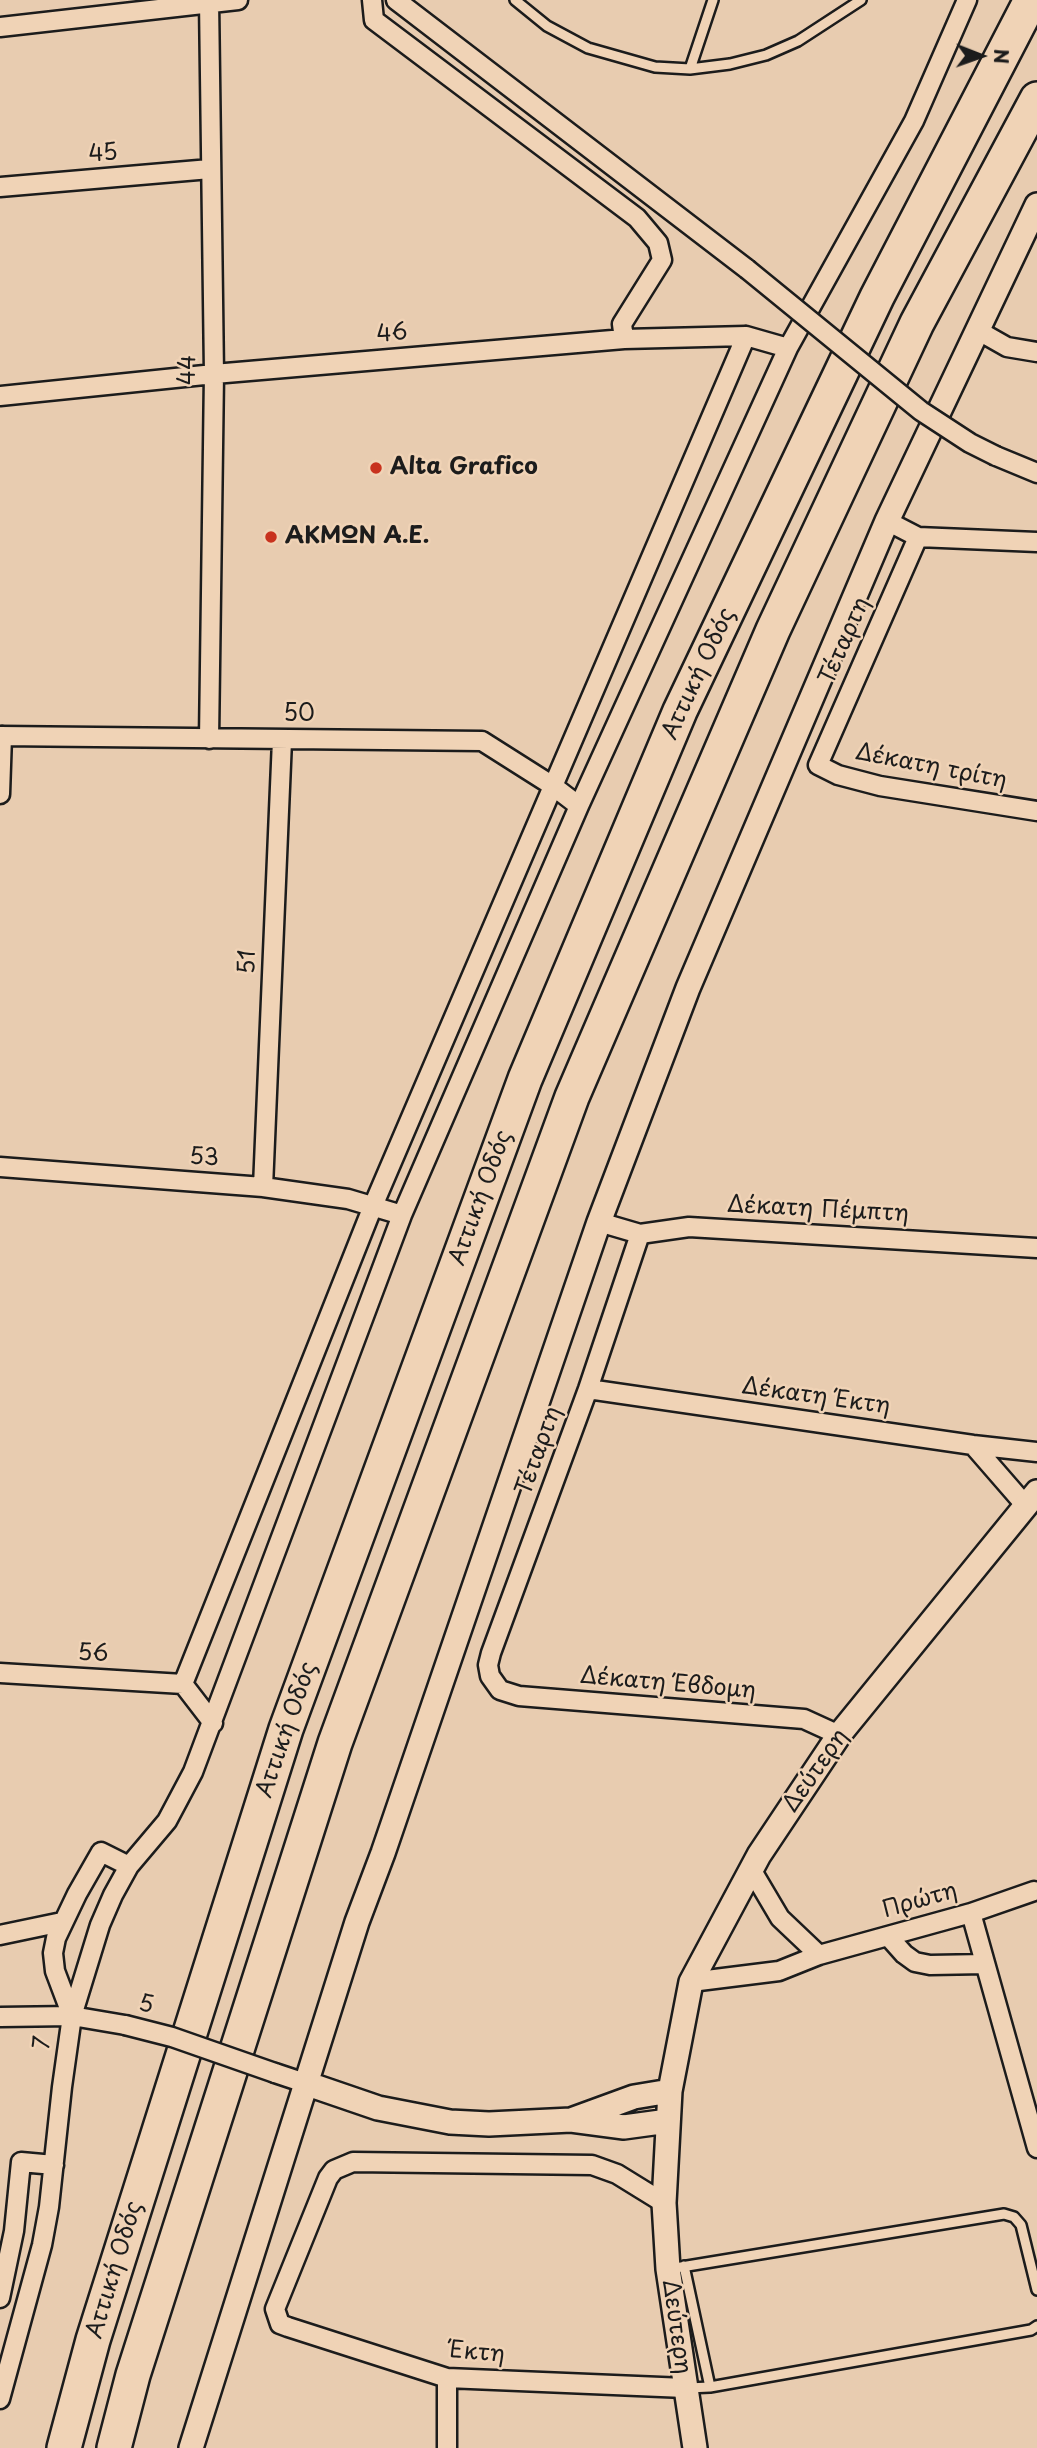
<!DOCTYPE html>
<meta charset="utf-8">
<style>
body{margin:0}
#map{position:relative;width:1037px;height:2448px;overflow:hidden;background:#e8ccb0;font-family:"Playpen Sans",sans-serif}
canvas{display:block}
.north{position:absolute;left:946px;top:21px;width:70px;height:70px;-webkit-text-stroke:5px #f0d3b6;paint-order:stroke;rotate:91deg;font-size:19px;font-weight:700;line-height:28px;text-align:center;color:#1c1c1c}
.north::after{content:'';display:block;margin:auto;width:24px;height:32px;background:#1c1c1c;clip-path:polygon(50% 0,100% 100%,50% 72%,0 100%)}
</style>
<div id="map">
<canvas width="1037" height="2448"></canvas>
<div class="north">N</div>
</div>
<script>
const ctx = document.querySelector('canvas').getContext('2d');
ctx.lineJoin = 'round';
function shape(rows) {
  const path = new Path2D();
  for (const r of rows) {
    path.moveTo(r[0], r[1]);
    for (let i = 2; i < r.length; i += 2) path.lineTo(r[i], r[i + 1]);
  }
  return path;
}
function trace(path, color, width, dash) {
  ctx.strokeStyle = color;
  ctx.lineWidth = width;
  ctx.lineCap = dash ? 'butt' : 'round';
  ctx.setLineDash(dash || []);
  ctx.stroke(path);
}
function write(font, color, halo, rows, align = 'center') {
  ctx.font = font + ' "Playpen Sans",sans-serif';
  ctx.lineWidth = 5;
  ctx.setLineDash([]);
  ctx.textBaseline = 'middle';
  ctx.strokeStyle = halo;
  ctx.fillStyle = color;
  for (const [text, x, y, turn = 0] of rows) {
    ctx.save();
    ctx.translate(x, y);
    ctx.rotate((+turn || 0) * Math.PI / 180);
    ctx.textAlign = isNaN(turn) ? turn : align;
    if (halo) ctx.strokeText(text, 0, 0);
    ctx.fillText(text, 0, 0);
    ctx.restore();
  }
}
const service = shape([
 [515,0,547,26,588,48,655,67,690,69,730,64,766,55,798,41,861,0],
 [690,69,713,0],
 [684,2266,710,2387],
 [669,2269,1004,2214,1014,2217,1021,2225,1037,2290],
 [688,2388,710,2387,1031,2330,1037,2326]
]);
const minor = shape([
 [372,0,374,20,637,218,658,243,662,260,622,324,624,339],
 [396,0,747,269],
 [0,27,238,0],
 [0,187,210,169],
 [977,330,1007,347,1037,352],
 [0,396,214,374,624,339,746,336,788,348],
 [996,456,1037,473],
 [887,521,918,537,1037,542],
 [918,537,818,765,838,775,880,786,1037,811],
 [0,736,482,741,553,786,579,806],
 [209,739,214,374,209,0],
 [0,794,2,736],
 [0,1167,263,1187,348,1199,402,1215],
 [263,1187,282,740],
 [599,1222,640,1234,689,1227,1037,1248],
 [640,1234,588,1389,491,1653,488,1665,490,1676,500,1690,519,1696,804,1719,839,1735],
 [588,1389,973,1445,1037,1452],
 [973,1445,1026,1506],
 [0,1673,183,1684],
 [183,1684,373,1206,746,336],
 [183,1684,213,1723],
 [751,1869,780,1918,819,1955],
 [971,1913,1037,2148],
 [0,1935,62,1922],
 [888,1936,904,1954,915,1962,930,1965,985,1964],
 [691,1982,779,1971,819,1955,971,1913,1034,1891],
 [72,2016,55,1971,53,1953,56,1938,77,1894,101,1852,129,1866],
 [0,2017,72,2016,125,2025],
 [275,2073,305,2083],
 [664,2203,617,2174,592,2165,353,2162,334,2170,328,2178,275,2309,280,2324,288,2327,447,2378,685,2388],
 [0,2298,14,2231,21,2162,54,2165],
 [447,2378,447,2448],
 [0,2399,42,2245,49,2207,62,2087,72,2016,100,1925,113,1895,129,1866,167,1821,193,1772,402,1215,579,806,788,348,914,121,967,0]
]);
const tertiary = shape([
 [305,2083,378,2108,450,2122,489,2124,571,2120,624,2127,668,2121],
 [571,2120,634,2097,670,2091],
 [191,2448,357,1922,383,1853,599,1222,688,988,887,521,1037,205],
 [695,2448,668,2269,664,2203,670,2091,691,1982,759,1855,839,1735,1037,1492]
]);
const motorway = shape([
 [64,2448,93,2340,286,1729,525,1079,680,711,877,297,1031,0],
 [114,2448,133,2375,335,1743,572,1097,773,630,917,323,1037,99]
]);
const minorBridge = shape([
 [747,269,921,411,970,443,996,456],
 [125,2025,172,2037,275,2073]
]);
const markers = [
 [376,468,7,"#c8321e"],
 [271,537,7,"#c8321e"]
];
const streetNames = [
 ["45",103,154,-5],
 ["46",392,334,-5],
 ["44",189,370,-90],
 ["Τέταρτη",845,641,-66],
 ["Αττική Οδός",699,674,-65],
 ["50",299,715],
 ["Δέκατη τρίτη",931,767,11],
 ["51",248,962,-88],
 ["53",204,1158,4],
 ["Αττική Οδός",481,1198,-70],
 ["Δέκατη Πέμπτη",818,1210,3],
 ["Δέκατη Έκτη",816,1397,8],
 ["Τέταρτη",539,1451,-70],
 ["56",93,1654,3],
 ["Δέκατη Έβδομη",668,1684,5],
 ["Αττική Οδός",287,1730,-71],
 ["Δεύτερη",816,1771,-55],
 ["Πρώτη",920,1901,-16],
 ["5",146,2005,14],
 ["7",43,2043,-81],
 ["Αττική Οδός",115,2270,-73],
 ["Δεύτερη",676,2327,82],
 ["Έκτη",477,2353,5]
];
const poiNames = [
 ["Alta Grafico",390,468],
 ["ΑΚΜΩΝ Α.Ε.",285,537]
];
trace(service, '#1c1c1c', 14);
trace(minor, '#1c1c1c', 23);
trace(tertiary, '#1c1c1c', 28);
trace(motorway, '#1c1c1c', 38);
trace(service, '#f0d3b6', 9);
trace(minor, '#f0d3b6', 18);
trace(tertiary, '#f0d3b6', 23);
trace(motorway, '#f0d3b6', 33);
trace(minorBridge, '#1c1c1c', 23, []);
trace(minorBridge, '#f0d3b6', 18);
for (const [x, y, r, color] of markers) {
  const dot = new Path2D();
  dot.arc(x, y, r, 0, 2 * Math.PI);
  ctx.fillStyle = color;
  ctx.fill(dot);
  trace(dot, '#f0d3b6', 2.5);
}
write('23px', '#1c1c1c', '#f0d3b6', streetNames);
write('bold 23px', '#1c1c1c', '#f0d3b6', poiNames, 'left');
</script>
